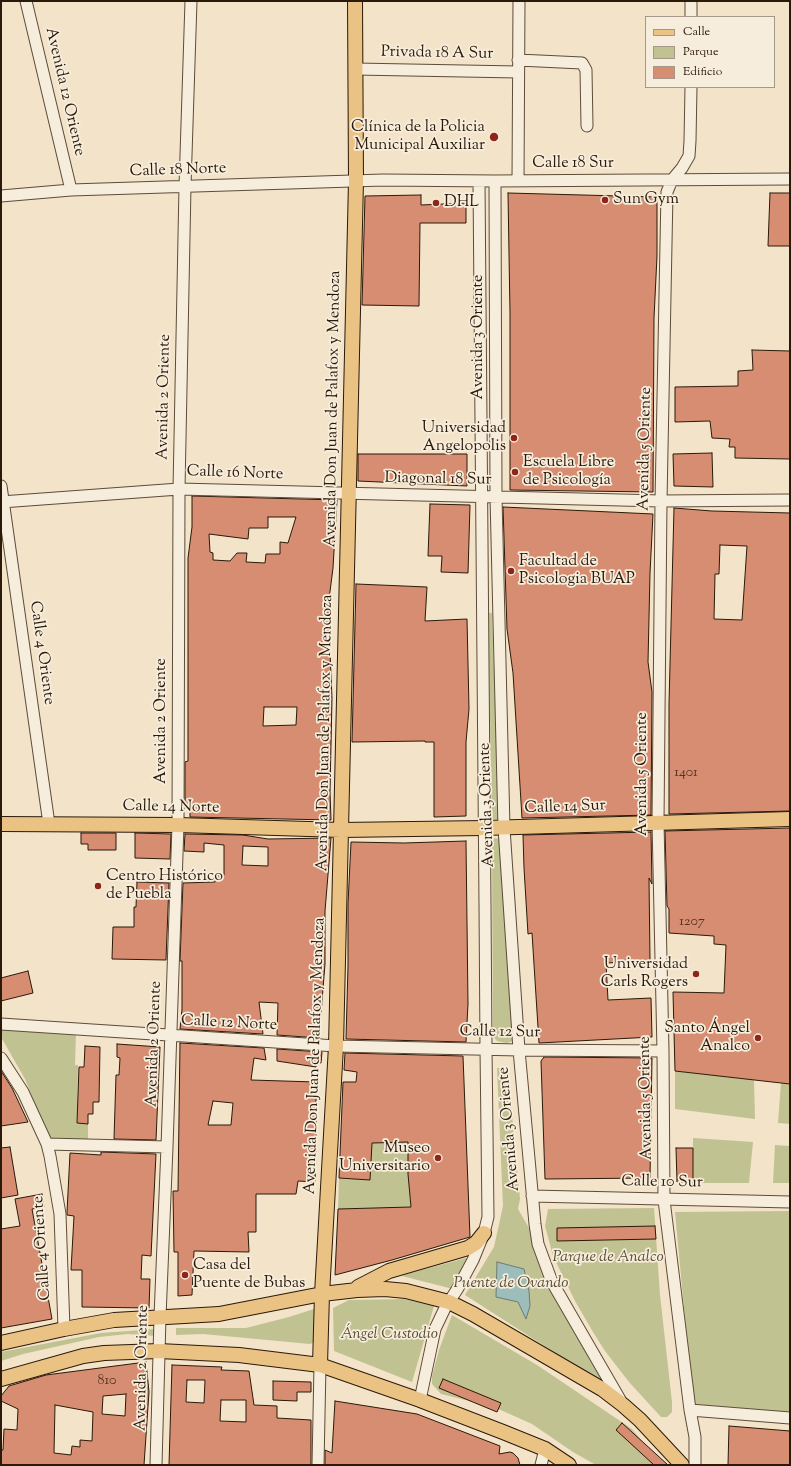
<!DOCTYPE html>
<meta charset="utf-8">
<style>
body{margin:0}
#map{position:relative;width:791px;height:1466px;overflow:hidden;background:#f2e3c9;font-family:"Sorts Mill Goudy",serif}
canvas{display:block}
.frame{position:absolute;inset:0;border:2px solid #2b1909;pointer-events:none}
.legend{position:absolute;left:645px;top:16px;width:130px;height:72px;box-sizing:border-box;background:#f7eddc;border:1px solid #a59888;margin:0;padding:5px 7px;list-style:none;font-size:12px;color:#2b1909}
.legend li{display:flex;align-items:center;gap:8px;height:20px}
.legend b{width:20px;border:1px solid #a59888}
</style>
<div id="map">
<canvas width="791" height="1466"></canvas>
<div class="frame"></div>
<ul class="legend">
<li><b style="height:5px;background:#e9c284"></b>Calle</li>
<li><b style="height:11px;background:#c0c292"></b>Parque</li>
<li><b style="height:11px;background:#d68d72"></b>Edificio</li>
</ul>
</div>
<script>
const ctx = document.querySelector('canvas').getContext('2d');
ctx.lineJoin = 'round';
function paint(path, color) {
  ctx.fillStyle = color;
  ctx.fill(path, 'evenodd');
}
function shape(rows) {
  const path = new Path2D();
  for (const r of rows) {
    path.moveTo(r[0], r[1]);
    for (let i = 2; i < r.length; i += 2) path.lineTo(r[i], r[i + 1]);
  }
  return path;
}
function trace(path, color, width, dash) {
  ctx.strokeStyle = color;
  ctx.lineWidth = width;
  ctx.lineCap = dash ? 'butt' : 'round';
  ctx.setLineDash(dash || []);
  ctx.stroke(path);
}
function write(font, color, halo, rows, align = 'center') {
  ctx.font = font + ' "Sorts Mill Goudy",serif';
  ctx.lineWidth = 3.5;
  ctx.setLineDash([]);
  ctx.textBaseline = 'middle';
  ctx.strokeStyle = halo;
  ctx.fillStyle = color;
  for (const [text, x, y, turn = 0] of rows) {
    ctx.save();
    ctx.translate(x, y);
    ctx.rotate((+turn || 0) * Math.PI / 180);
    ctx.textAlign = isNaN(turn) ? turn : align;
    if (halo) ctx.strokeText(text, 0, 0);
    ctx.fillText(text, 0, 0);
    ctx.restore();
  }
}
const green = shape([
 [490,613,492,613,499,819,492,819,488,614],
 [494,838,500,839,516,1037,511,1042,506,1043,497,1041,493,1036,492,842],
 [1,1027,76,1030,75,1065,78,1065,77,1123,88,1124,88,1144,51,1143,25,1079,1,1037],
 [497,1068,502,1068,508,1072,520,1199,518,1209,532,1233,548,1287,610,1388,465,1295,494,1247,503,1206],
 [675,1071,754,1080,755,1119,675,1109],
 [781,1083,790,1084,790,1124,778,1123],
 [693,1138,753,1142,749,1183,693,1183],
 [408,1142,408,1174,412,1225,396,1208,338,1209,339,1178,370,1180,372,1143],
 [775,1145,790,1146,790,1183,773,1183],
 [654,1208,660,1295,672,1402,672,1412,667,1417,661,1417,629,1382,605,1351,593,1332,575,1301,553,1256,545,1226,548,1209],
 [790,1211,790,1412,693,1404,675,1212],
 [466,1258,468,1260,453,1289,402,1276,407,1274],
 [404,1299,434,1306,412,1382,334,1351,333,1308,349,1300],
 [314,1309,318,1311,315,1342,310,1344,203,1334,176,1335,176,1328,246,1328,289,1317],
 [452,1315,537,1365,632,1429,662,1465,596,1465,573,1452,532,1424,494,1407,441,1394,432,1384,432,1376,439,1350],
 [155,1329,156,1336,128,1334,99,1337,23,1354,1,1361,1,1352,101,1333]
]);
const water = shape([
 [497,1262,524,1269,529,1291,530,1306,526,1319,518,1302,496,1297,497,1262]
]);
const building = shape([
 [508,193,657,197,657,256,654,318,653,492,510,490,510,313,508,193],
 [770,193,790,193,790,246,768,246,770,193],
 [421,195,421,205,466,203,466,223,420,223,419,306,362,305,365,196,421,195],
 [752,350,790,351,790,459,735,458,735,447,729,447,730,439,712,438,710,421,675,422,675,387,738,386,738,371,753,370,752,350],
 [712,453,713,487,674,486,673,454,712,453],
 [358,454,467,454,467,486,358,481,358,454],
 [192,496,337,500,333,568,328,607,332,698,330,792,331,820,190,817,190,810,185,803,185,762,188,761,188,558,192,527,192,496],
 [268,517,296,517,288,543,280,542,280,554,266,554,265,563,246,562,247,553,237,553,230,561,213,560,213,553,210,552,209,534,248,539,249,528,268,528,268,517],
 [264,707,297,707,296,725,263,726,264,707],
 [430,504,470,505,468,573,441,572,442,556,428,556,430,504],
 [503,507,653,514,650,573,648,662,652,692,651,815,522,818,513,673,507,629,503,507],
 [674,508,712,511,790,513,790,811,669,814,669,704,674,508],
 [720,545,747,546,742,620,714,619,715,574,719,574,720,545],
 [356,584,427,587,425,621,467,619,469,709,466,742,466,816,434,817,434,742,425,742,425,741,352,742,356,584],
 [790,828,790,1084,675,1071,673,992,724,993,726,945,714,944,714,936,669,933,669,909,667,906,665,831,790,828],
 [651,832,652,884,649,878,650,961,606,963,608,1000,651,998,652,1037,539,1043,532,933,528,934,524,868,523,835,651,832],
 [81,833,116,833,116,850,88,850,88,844,81,844,81,833],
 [135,833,171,834,170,859,135,858,135,833],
 [185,834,243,835,268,839,331,838,325,911,325,964,319,1038,277,1035,278,1003,259,1002,263,1034,180,1029,182,1009,182,961,180,961,183,883,215,882,215,875,224,875,224,845,204,843,204,852,184,851,185,834],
 [243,846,268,847,268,866,242,865,243,846],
 [466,841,468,1004,466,1042,346,1039,348,966,348,904,351,842,404,843,466,841],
 [137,882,169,883,166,960,112,959,113,927,134,927,134,907,136,907,137,882],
 [28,971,33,993,1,1001,1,978,28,971],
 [180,1043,264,1048,266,1060,254,1058,251,1080,316,1082,316,1151,315,1182,298,1181,296,1194,256,1194,256,1232,248,1232,249,1252,194,1251,192,1295,178,1296,178,1252,174,1252,173,1191,178,1191,180,1043],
 [213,1101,233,1103,231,1125,208,1125,213,1101],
 [117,1044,160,1047,156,1140,114,1139,116,1075,119,1075,120,1058,117,1057,117,1044],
 [85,1046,100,1047,99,1102,93,1102,93,1114,88,1114,88,1124,77,1123,79,1067,84,1067,85,1046],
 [277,1049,322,1052,321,1063,316,1062,316,1067,277,1061,277,1049],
 [345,1053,463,1056,470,1237,392,1260,335,1275,338,1209,411,1207,408,1174,408,1142,372,1143,370,1180,339,1178,343,1082,356,1082,357,1072,344,1070,345,1053],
 [544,1057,652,1058,650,1178,545,1179,541,1061,544,1057],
 [1,1071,12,1088,28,1122,1,1126,1,1071],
 [10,1147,18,1195,1,1198,1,1148,10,1147],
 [676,1148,693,1148,693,1183,677,1182,676,1148],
 [101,1152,156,1154,151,1256,142,1255,141,1279,150,1279,149,1308,82,1307,82,1270,71,1270,74,1216,67,1215,67,1212,70,1153,101,1155,101,1152],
 [42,1194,44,1207,32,1209,52,1319,1,1328,1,1229,20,1226,15,1199,42,1194],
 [655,1226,656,1239,557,1241,557,1228,655,1226],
 [146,1362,149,1392,144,1465,1,1465,1,1450,3,1450,4,1429,17,1430,18,1409,1,1401,1,1396,9,1386,46,1375,146,1362],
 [126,1394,125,1416,102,1414,103,1396,126,1394],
 [55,1405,93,1412,92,1441,80,1440,80,1447,72,1446,71,1455,54,1453,55,1405],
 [172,1365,222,1367,221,1370,249,1371,254,1405,277,1406,277,1418,311,1420,311,1465,169,1465,172,1365],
 [187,1380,205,1380,204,1403,186,1402,187,1380],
 [221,1400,246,1400,246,1422,220,1421,221,1400],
 [443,1379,501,1403,497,1412,439,1388,443,1379],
 [273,1381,311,1382,311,1392,297,1392,297,1401,273,1400,273,1381],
 [335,1401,417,1414,500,1446,499,1454,510,1452,513,1453,518,1458,520,1465,325,1465,325,1450,332,1453,335,1401],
 [622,1423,668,1465,654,1465,616,1430,622,1423],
 [729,1426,790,1431,790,1465,728,1465,729,1426]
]);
const minor = shape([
 [26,1,71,190],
 [691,17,691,1],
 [518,60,582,63,586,70,587,126],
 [355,69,518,72],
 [691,87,690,141,689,156,682,168,672,180,667,192,661,501,658,822,663,1051,664,1200,690,1410,695,1437,695,1465],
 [495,181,496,497,504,828,519,1050,535,1224,538,1244,552,1282,622,1403],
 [518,181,519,1],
 [1,196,71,190,383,180,495,181,790,179],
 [1,486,49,824],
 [1,502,179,489,661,501,790,500],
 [1,1024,336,1046,519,1050,663,1051],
 [1,1058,23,1092,47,1144,50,1156,60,1214,64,1329],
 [47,1144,167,1147],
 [532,1196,790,1202],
 [420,1400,435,1329,445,1308,458,1288,473,1260,484,1233,488,1217,486,1049,485,904,479,181],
 [690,1410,790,1418],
 [156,1465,160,1317,167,1147,178,825,179,489,185,186,191,1],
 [318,1465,320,1365],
 [541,1465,545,1449]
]);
const major = shape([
 [1,824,178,825,341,830,484,828,790,819],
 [358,1287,389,1271,468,1248,476,1243,484,1233],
 [1,1343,64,1329,114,1320,219,1314,322,1294,357,1290,385,1289,406,1291,449,1302,473,1314,602,1389,623,1405,640,1420,682,1465],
 [320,1365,322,1294,336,1046,356,181,355,1],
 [1,1379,83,1356,104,1353,159,1351,239,1355,320,1365,420,1400,503,1432,545,1449,569,1465]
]);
const markers = [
 [494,137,5,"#8f2418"],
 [605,200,4,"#8f2418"],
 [436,203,4,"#8f2418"],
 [514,438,4,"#8f2418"],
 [515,472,4,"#8f2418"],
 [511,571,4,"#8f2418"],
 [98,886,4,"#8f2418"],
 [696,974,4,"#8f2418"],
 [758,1038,4,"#8f2418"],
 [438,1158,4,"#8f2418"],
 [185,1275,4,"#8f2418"]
];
const numberNames = [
 ["1401",686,774],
 ["1207",692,923],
 ["810",107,1382]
];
const streetNames = [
 ["Privada 18 A Sur",437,54,1],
 ["Avenida 12 Oriente",64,92,77],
 ["Calle 18 Sur",573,164],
 ["Calle 18 Norte",178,171,-2],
 ["Avenida 3 Oriente",479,337,-90],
 ["Avenida 2 Oriente",165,397,-89],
 ["Avenida Don Juan de Palafox y Mendoza",334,409,-89],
 ["Avenida 5 Oriente",646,449,-89],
 ["Calle 16 Norte",235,474,2],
 ["Diagonal 18 Sur",438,480,1],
 ["Calle 4 Oriente",41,653,82],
 ["Avenida 2 Oriente",162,721,-90],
 ["Avenida Don Juan de Palafox y Mendoza",326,733,-89],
 ["Avenida 5 Oriente",643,774,-90],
 ["Avenida 3 Oriente",488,805,-92],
 ["Calle 14 Norte",171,808,1],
 ["Calle 14 Sur",565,808,-2],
 ["Calle 12 Norte",229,1024,3],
 ["Calle 12 Sur",500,1033,1],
 ["Avenida 2 Oriente",155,1044,-88],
 ["Avenida Don Juan de Palafox y Mendoza",316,1056,-88],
 ["Avenida 5 Oriente",647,1098,-91],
 ["Avenida 3 Oriente",510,1129,-95],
 ["Calle 10 Sur",662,1183,1],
 ["Calle 4 Oriente",43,1248,-94],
 ["Avenida 2 Oriente",143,1368,-89]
];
const poiNames = [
 ["Clínica de la Policia",485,128,"right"],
 ["Municipal Auxiliar",485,146,"right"],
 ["Sun Gym",613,200],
 ["DHL",444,203],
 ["Universidad",506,429,"right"],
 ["Angelopolis",506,447,"right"],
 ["Escuela Libre",523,463],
 ["de Psicología",523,481],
 ["Facultad de",519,562],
 ["Psicologia BUAP",519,580],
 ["Centro Histórico",106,877],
 ["de Puebla",106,895],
 ["Universidad",688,965,"right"],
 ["Carls Rogers",688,983,"right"],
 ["Santo Ángel",750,1029,"right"],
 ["Analco",750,1047,"right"],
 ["Museo",430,1149,"right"],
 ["Universitario",430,1167,"right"],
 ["Casa del",193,1266],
 ["Puente de Bubas",193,1284]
];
const parkNames = [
 ["Parque de Analco",608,1258],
 ["Puente de Ovando",511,1284],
 ["Ángel Custodio",389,1335]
];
paint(green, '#c0c292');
paint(water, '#9cbdba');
trace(water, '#6f7b73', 1);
paint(building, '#d68d72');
trace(building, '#2b1909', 1);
trace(minor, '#5d4c39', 13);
trace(major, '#2b1909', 16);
trace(minor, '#f7eddc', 11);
trace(major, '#e9c284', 14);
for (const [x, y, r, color] of markers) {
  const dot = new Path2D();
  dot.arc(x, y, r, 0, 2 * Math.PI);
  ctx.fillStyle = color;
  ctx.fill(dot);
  trace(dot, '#f7eddc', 1.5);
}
write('14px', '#563623', null, numberNames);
write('16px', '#2b1909', '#f7eddc', streetNames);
write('16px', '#2b1909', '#f7eddc', poiNames, 'left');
write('italic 16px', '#584c32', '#f7eddc', parkNames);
</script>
